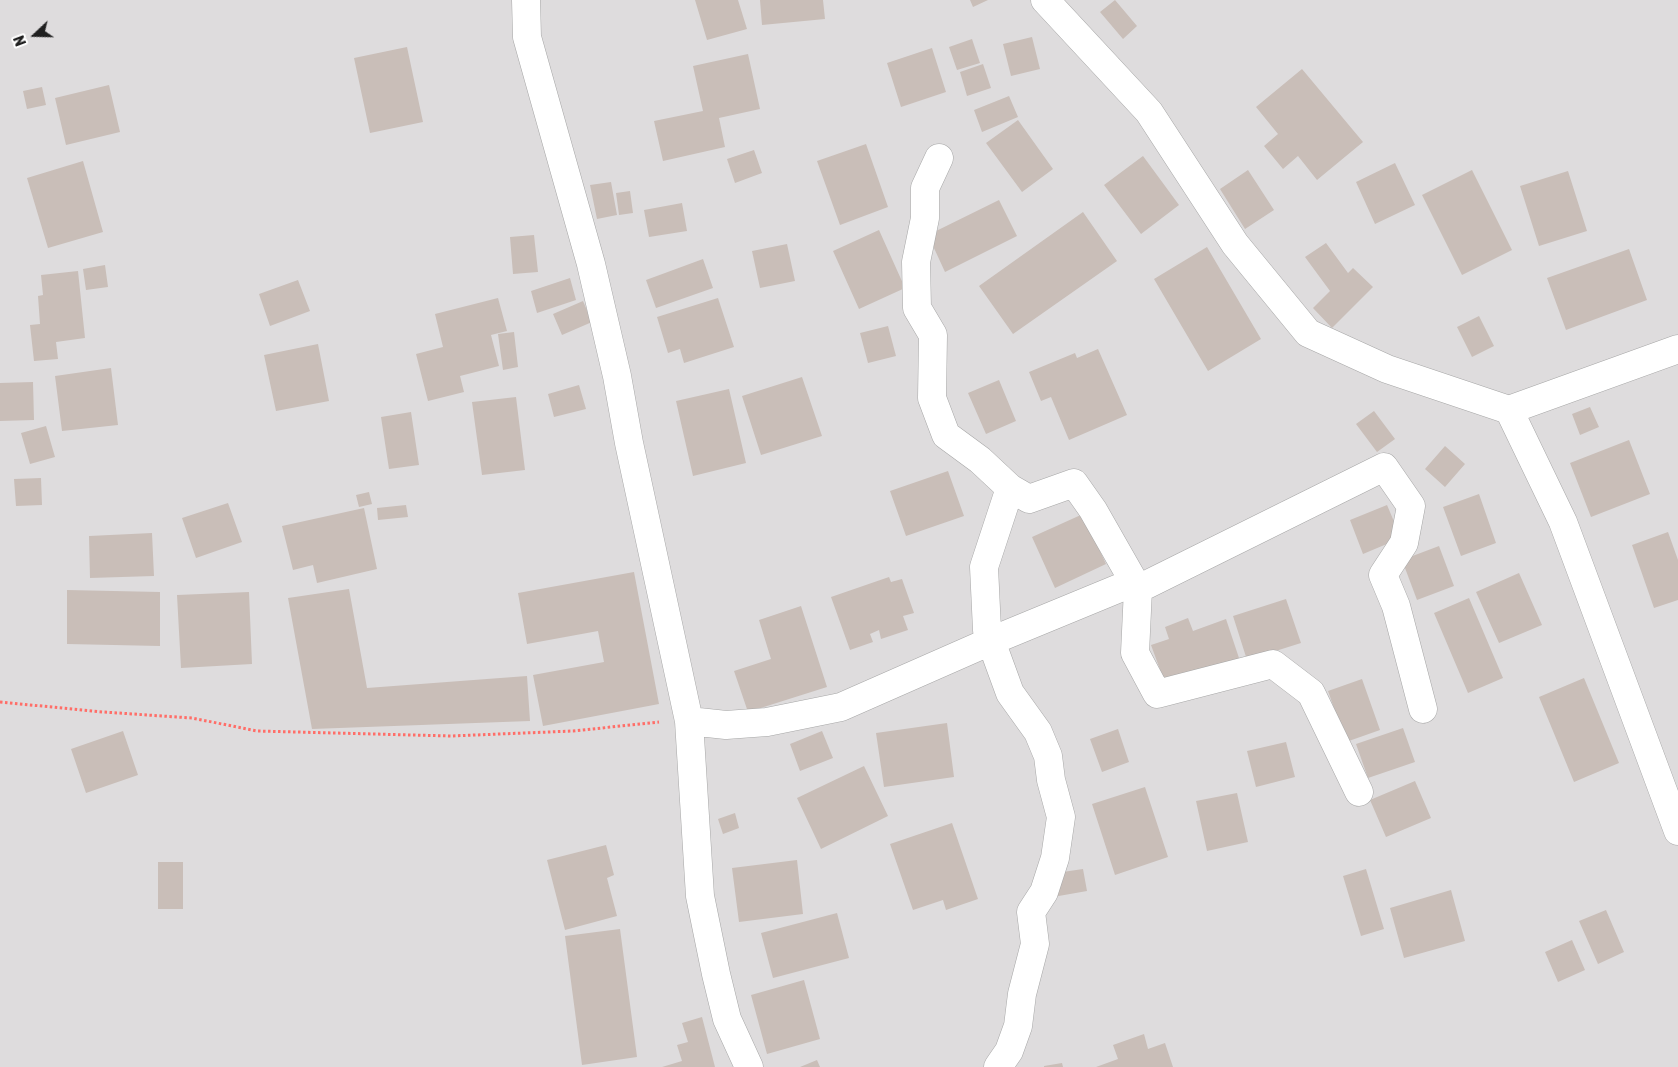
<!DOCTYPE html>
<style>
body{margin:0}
#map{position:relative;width:1678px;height:1067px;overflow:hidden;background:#f1ece5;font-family:Rubik,sans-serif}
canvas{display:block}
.north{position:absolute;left:10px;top:10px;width:50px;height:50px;-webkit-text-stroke:4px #fff;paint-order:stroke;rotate:249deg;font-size:14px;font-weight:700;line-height:20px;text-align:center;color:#202020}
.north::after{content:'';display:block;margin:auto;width:18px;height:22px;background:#202020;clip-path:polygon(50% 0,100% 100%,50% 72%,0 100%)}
</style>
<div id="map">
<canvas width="1678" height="1067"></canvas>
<div class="north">N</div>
</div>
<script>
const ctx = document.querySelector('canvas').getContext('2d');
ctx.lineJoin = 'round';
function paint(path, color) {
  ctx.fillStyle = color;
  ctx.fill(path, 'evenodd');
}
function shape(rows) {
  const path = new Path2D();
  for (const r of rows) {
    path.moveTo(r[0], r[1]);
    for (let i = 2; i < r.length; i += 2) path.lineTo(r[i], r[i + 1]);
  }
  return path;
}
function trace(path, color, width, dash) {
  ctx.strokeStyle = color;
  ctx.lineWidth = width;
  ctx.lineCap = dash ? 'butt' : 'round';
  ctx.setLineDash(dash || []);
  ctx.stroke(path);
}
const residential = shape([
 [0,0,1678,0,1678,1067,0,1067]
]);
const building = shape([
 [695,0,738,0,747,29,707,40],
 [760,0,823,0,825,19,762,25],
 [970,0,988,0,973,7],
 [1115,0,1137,26,1123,39,1100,12],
 [1032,37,1040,69,1011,76,1003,44],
 [972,39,980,63,957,70,949,47],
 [407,47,423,122,370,133,354,58],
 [932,48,946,92,901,107,887,63],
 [748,54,760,109,719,118,725,147,663,161,654,121,703,111,693,66],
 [983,64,991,88,967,96,960,72],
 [1302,69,1363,142,1317,180,1298,156,1283,169,1264,146,1278,134,1256,107],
 [109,85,120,132,66,145,55,98],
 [42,87,46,105,27,109,23,91],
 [1009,96,1018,117,982,132,974,110],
 [1018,120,1053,169,1022,192,986,143],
 [866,144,888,207,840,225,817,161],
 [754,150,762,173,735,183,727,159],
 [1143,156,1179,205,1141,234,1104,185],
 [83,161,103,232,48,248,27,178],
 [1395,163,1415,205,1375,224,1356,182],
 [1248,170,1274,210,1245,229,1220,189],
 [1472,170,1512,250,1462,275,1422,195],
 [1568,171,1587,231,1539,246,1520,186],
 [611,182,617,215,597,219,590,185],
 [630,191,633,213,619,215,616,193],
 [999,200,1017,236,945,272,928,235],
 [682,203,687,231,649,237,644,210],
 [1083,212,1117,261,1013,334,979,286],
 [879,230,905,288,859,309,833,251],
 [534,235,538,272,513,274,510,237],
 [1326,243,1348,273,1353,268,1373,287,1332,328,1313,308,1330,291,1305,257],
 [787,244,795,281,760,288,752,251],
 [1207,247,1261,339,1208,371,1154,279],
 [1629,249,1647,300,1566,330,1547,278],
 [703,259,713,288,656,308,646,280],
 [105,265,108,287,86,290,83,269],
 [78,271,85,338,56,342,58,359,34,361,30,325,40,324,38,296,43,295,41,275],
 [570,278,576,300,537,313,531,291],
 [298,280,310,311,270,326,259,294],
 [498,298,507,331,491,335,499,366,460,376,464,392,428,401,416,354,443,347,435,314],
 [718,298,734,347,684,363,680,349,668,353,657,317],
 [583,301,592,322,562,335,553,314],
 [1479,316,1494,346,1472,357,1457,327],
 [888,326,896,356,868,363,860,333],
 [514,332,518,367,503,370,498,334],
 [318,344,329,401,276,411,264,355],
 [1098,349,1127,415,1069,440,1051,397,1041,401,1029,372,1075,353,1077,358],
 [111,368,118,425,62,431,55,376],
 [802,377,822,436,761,455,742,396],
 [999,380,1016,421,986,434,968,393],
 [33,382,34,420,0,421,0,383],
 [579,385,586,409,554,417,548,394],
 [729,389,746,463,693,476,676,401],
 [516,397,525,470,482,475,472,402],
 [1590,407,1599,427,1580,435,1572,414],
 [1374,411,1395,439,1377,452,1356,424],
 [411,412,419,465,389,469,381,417],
 [46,426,55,457,30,464,21,433],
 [1629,440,1650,494,1591,517,1570,463],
 [1445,446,1465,464,1445,487,1425,469],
 [948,471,964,516,906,536,890,491],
 [41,478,42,505,16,506,14,479],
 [369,492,372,504,359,507,356,495],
 [1479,494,1496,543,1461,556,1443,507],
 [228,503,242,542,196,558,182,518],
 [406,505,408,517,378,520,377,508],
 [1387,505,1401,538,1363,554,1350,520],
 [364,508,377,569,317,583,313,565,293,570,282,526],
 [1083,514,1106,564,1055,588,1032,537],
 [1668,532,1678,560,1678,600,1654,608,1632,545],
 [152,533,154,576,90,578,89,536],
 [1439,546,1454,586,1417,600,1402,560],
 [634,572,659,704,543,726,533,675,604,662,598,631,527,644,518,593],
 [1519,573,1542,625,1499,643,1476,592],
 [889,577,891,582,902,579,914,613,903,616,908,630,881,639,879,630,870,634,873,642,850,650,831,597],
 [349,589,367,688,527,676,530,721,312,729,288,598],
 [67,590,160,592,160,646,67,644],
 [249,592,252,664,181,668,177,595],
 [1469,598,1503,678,1468,693,1434,613],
 [1286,599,1301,643,1247,660,1233,616],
 [801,606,827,687,748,712,734,671,771,659,759,620],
 [1188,618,1193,631,1226,619,1240,661,1166,686,1151,645,1169,639,1165,627],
 [1584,678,1619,763,1574,782,1539,697],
 [1362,679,1380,730,1346,742,1328,691],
 [947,723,954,777,884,787,876,733],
 [1403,728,1415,762,1368,778,1356,744],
 [1118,729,1129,762,1102,772,1090,739],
 [123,731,138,775,86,793,71,749],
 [822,731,833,758,800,771,790,744],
 [1286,742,1295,777,1256,787,1247,751],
 [864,766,888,816,821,849,797,798],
 [1415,781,1431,818,1386,837,1370,800],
 [1145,787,1168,857,1115,875,1092,804],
 [1237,793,1248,842,1207,851,1196,801],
 [735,813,739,828,723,834,718,819],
 [952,823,978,899,946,910,943,900,913,910,890,844],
 [606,845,614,875,607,878,617,916,565,930,547,860],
 [797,860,803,914,739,922,732,868],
 [158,862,183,862,183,909,158,909],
 [1083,869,1087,891,1053,897,1049,874],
 [1366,869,1384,929,1361,936,1343,876],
 [1451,890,1465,941,1404,958,1390,908],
 [1606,910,1624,952,1598,964,1579,921],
 [837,913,849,958,773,978,761,933],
 [620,929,637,1057,582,1065,565,936],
 [1572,940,1585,970,1558,982,1545,952],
 [804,980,820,1039,767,1054,751,995],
 [702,1017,715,1067,662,1067,682,1061,677,1045,688,1042,682,1023],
 [1144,1034,1148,1049,1165,1043,1173,1067,1096,1067,1118,1059,1113,1045],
 [817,1060,820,1067,800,1067],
 [1062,1063,1063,1067,1044,1067,1044,1066]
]);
const path = shape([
 [0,702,103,712,192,718,257,731,451,736,573,731,659,722]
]);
const street = shape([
 [526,0,527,37,591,264,617,376,629,443,689,721,700,896,716,974,727,1019,749,1067],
 [1045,0,1149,112,1235,244,1308,333,1387,369,1509,410,1563,522,1678,831],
 [939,158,925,188,925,218,916,262,917,308,933,335,932,398,946,435,980,460,1010,488,1029,499,1074,483,1093,510,1138,589,1135,653,1157,694,1273,664,1311,693,1359,792],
 [1509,410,1678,349],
 [689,721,726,725,767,722,841,707,991,641,1122,587,1138,589,1384,467,1411,506,1404,543,1383,575,1396,606,1423,709],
 [998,1067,1009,1051,1018,1026,1022,994,1035,944,1031,912,1044,892,1055,858,1061,817,1051,780,1048,756,1038,732,1010,693,987,630,984,567,1010,488]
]);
paint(residential, '#dedcdd');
paint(building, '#c9beb8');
trace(street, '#a7a7a7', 29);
trace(path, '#ff6e68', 3, [2.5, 2.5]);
trace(street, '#fff', 28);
</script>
